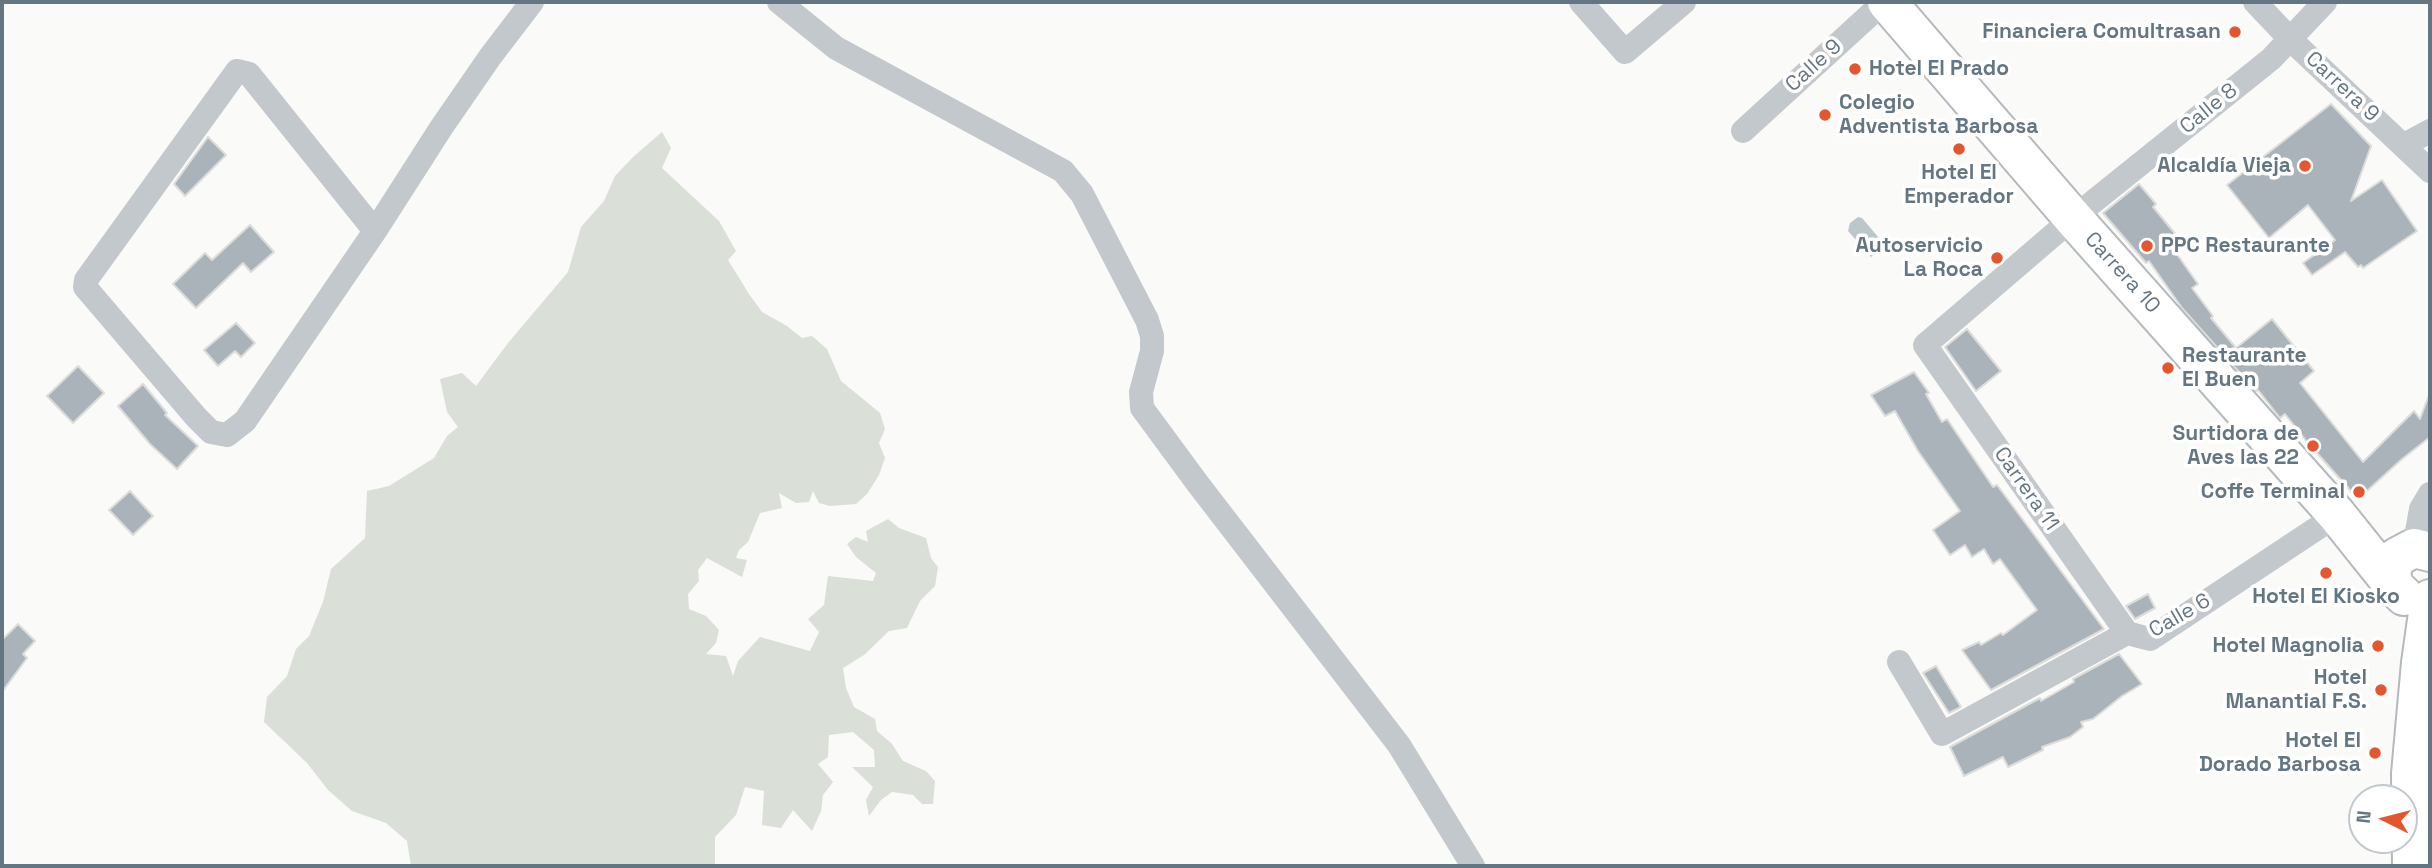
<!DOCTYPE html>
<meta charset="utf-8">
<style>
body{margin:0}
#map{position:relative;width:2432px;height:868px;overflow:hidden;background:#fafaf8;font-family:"Space Grotesk",sans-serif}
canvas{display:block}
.frame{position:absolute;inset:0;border:4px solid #657683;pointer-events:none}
.north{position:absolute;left:2348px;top:784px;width:70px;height:70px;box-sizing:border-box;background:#fff;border:2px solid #c1c8cd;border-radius:50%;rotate:276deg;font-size:19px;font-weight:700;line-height:28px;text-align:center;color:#657683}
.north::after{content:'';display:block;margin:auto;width:24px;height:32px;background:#e4572e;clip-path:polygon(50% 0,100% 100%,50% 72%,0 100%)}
</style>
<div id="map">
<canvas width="2432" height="868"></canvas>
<div class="frame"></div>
<div class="north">N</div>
</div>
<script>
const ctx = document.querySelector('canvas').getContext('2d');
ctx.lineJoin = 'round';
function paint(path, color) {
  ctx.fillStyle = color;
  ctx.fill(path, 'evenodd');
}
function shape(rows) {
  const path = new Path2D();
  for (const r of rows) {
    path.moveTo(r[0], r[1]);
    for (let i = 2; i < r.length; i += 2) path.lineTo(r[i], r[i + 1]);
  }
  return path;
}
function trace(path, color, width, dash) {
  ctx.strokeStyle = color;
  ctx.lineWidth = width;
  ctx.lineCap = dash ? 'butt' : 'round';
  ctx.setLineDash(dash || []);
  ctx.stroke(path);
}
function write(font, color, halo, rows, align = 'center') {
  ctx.font = font + ' "Space Grotesk",sans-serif';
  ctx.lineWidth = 7;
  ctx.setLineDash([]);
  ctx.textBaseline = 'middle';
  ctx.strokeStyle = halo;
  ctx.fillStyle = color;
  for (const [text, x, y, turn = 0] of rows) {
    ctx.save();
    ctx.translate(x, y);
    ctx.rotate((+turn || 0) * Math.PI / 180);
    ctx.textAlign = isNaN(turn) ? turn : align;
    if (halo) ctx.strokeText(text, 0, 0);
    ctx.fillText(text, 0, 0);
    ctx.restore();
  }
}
const green = shape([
 [662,132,671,148,662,168,719,221,736,251,728,260,749,294,762,312,787,326,802,338,812,336,827,349,841,381,880,413,885,429,879,443,885,458,879,475,867,494,856,504,830,506,819,503,813,491,809,502,796,503,779,493,782,508,760,513,748,542,739,550,736,558,747,560,742,577,707,558,698,570,699,581,688,594,689,609,706,616,719,630,716,643,706,654,726,656,733,676,738,661,760,637,810,651,819,632,808,619,824,605,828,576,873,581,876,573,856,557,847,544,856,537,868,542,866,531,888,519,899,528,926,538,931,558,938,567,935,586,920,601,907,628,889,631,864,655,843,668,846,688,854,707,875,719,877,731,892,744,903,761,926,771,935,781,933,804,922,804,913,795,892,792,881,800,869,816,866,800,873,787,852,767,875,767,874,750,853,732,829,735,828,757,818,764,833,782,823,795,821,811,812,831,793,810,781,828,762,825,764,791,745,787,736,815,715,837,715,866,411,866,407,841,386,823,352,811,328,790,307,763,264,722,267,697,287,676,296,649,309,636,323,602,331,569,365,538,367,491,389,486,434,458,447,436,458,427,447,412,440,379,462,373,476,386,508,343,568,272,581,227,604,201,615,176,633,157]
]);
const water = shape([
 [1858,217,1862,218,1885,245,1871,257,1848,231,1850,223]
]);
const building = shape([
 [2331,104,2371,146,2351,201,2382,180,2417,231,2363,268,2361,265,2358,267,2345,252,2312,275,2303,263,2335,240,2308,205,2269,238,2227,185,2331,104],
 [208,137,226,155,185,196,174,184,208,137],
 [2139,184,2156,204,2153,207,2177,236,2169,243,2198,284,2192,288,2213,316,2211,318,2236,348,2272,319,2314,371,2300,383,2363,462,2414,411,2420,419,2429,395,2430,437,2402,459,2358,499,2308,443,2285,414,2280,418,2258,390,2256,391,2182,308,2149,261,2146,263,2103,213,2139,184],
 [250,225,274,252,251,272,243,263,196,308,173,284,205,253,212,260,250,225],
 [236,323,255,343,241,357,235,351,218,366,204,350,236,323],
 [1967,329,2001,371,1976,391,1945,347,1967,329],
 [78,366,104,393,73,423,47,396,78,366],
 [1914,372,1929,393,1926,394,1942,422,1947,419,1993,487,1997,485,2104,629,1991,690,1962,650,1979,642,1981,645,2001,633,2003,635,2037,610,2000,559,1993,564,1984,549,1972,557,1965,545,1950,555,1933,530,1960,511,1918,451,1895,411,1885,416,1871,395,1914,372],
 [143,384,167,413,165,415,198,446,177,469,150,444,118,406,143,384],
 [130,491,153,516,133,535,109,510,130,491],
 [2148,594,2155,608,2135,619,2126,606,2148,594],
 [18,624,35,641,23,654,27,658,2,692,2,640,18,624],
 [2119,654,2142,684,2122,696,2093,719,2081,722,2083,727,2070,737,2042,747,2043,750,2008,767,2003,757,1964,776,1950,747,2040,698,2041,701,2074,682,2073,679,2119,654],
 [1936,666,1961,707,1949,713,1923,673,1936,666]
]);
const minor = shape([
 [779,2,836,48,1063,171,1082,194,1147,320,1152,336,1152,351,1141,392,1142,408,1198,484,1399,745,1473,866],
 [1581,2,1625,52,1684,2],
 [2255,2,2291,40,2430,171],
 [1743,131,1884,2],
 [2404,145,2430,131],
 [375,231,249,74,237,71,86,280,85,287,196,417,211,432,227,435,245,421,375,231,441,128,490,57,532,2],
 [2414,548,2421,509,2430,494],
 [2127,633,1925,345,2073,218,2271,59,2325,2],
 [1899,662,1942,734,2127,633,2150,639,2337,515]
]);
const trunk = shape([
 [1887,2,2073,218,2337,515,2393,585],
 [2404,596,2393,585,2391,570,2397,557,2414,548,2430,552],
 [2412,866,2411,774,2421,663,2430,599]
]);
const markers = [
 [2235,32,7,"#e4572e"],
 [1855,69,7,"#e4572e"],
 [1825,115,7,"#e4572e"],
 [1959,149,7,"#e4572e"],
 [2305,166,7,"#e4572e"],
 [2147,246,7,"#e4572e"],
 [1997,258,7,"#e4572e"],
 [2168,368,7,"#e4572e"],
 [2313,446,7,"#e4572e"],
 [2359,492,7,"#e4572e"],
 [2326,573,7,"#e4572e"],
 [2378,646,7,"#e4572e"],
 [2381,690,7,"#e4572e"],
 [2375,753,7,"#e4572e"]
];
const poiNames = [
 ["Financiera Comultrasan",2221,32],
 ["Hotel El Prado",1869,69,"left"],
 ["Colegio",1839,103,"left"],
 ["Adventista Barbosa",1839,127,"left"],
 ["Alcaldía Vieja",2291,166],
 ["Hotel El",1959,173,"center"],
 ["Emperador",1959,197,"center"],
 ["Autoservicio",1983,246],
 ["La Roca",1983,270],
 ["PPC Restaurante",2161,246,"left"],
 ["Restaurante",2182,356,"left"],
 ["El Buen",2182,380,"left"],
 ["Surtidora de",2299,434],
 ["Aves las 22",2299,458],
 ["Coffe Terminal",2345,492],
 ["Hotel El Kiosko",2326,597,"center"],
 ["Hotel Magnolia",2364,646],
 ["Hotel",2367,678],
 ["Manantial F.S.",2367,702],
 ["Hotel El",2361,741],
 ["Dorado Barbosa",2361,765]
];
const streetNames = [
 ["Calle 9",1814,66,-42],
 ["Carrera 9",2342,87,43],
 ["Calle 8",2209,109,-39],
 ["Carrera 10",2122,273,48],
 ["Carrera 11",2026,489,55],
 ["Calle 6",2180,616,-30]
];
paint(green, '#dadfd7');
paint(water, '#bbc7cb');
paint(building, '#aab3b9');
trace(building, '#dcdcda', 2);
trace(trunk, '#b4b9bd', 42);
trace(minor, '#c3c8cc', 24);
trace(trunk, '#fff', 38);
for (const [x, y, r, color] of markers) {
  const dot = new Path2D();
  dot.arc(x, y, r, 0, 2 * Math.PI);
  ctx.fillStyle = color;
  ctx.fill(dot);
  trace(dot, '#fff', 2.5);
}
write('bold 21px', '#657683', '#fff', poiNames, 'right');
write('21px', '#657683', '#fff', streetNames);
</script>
